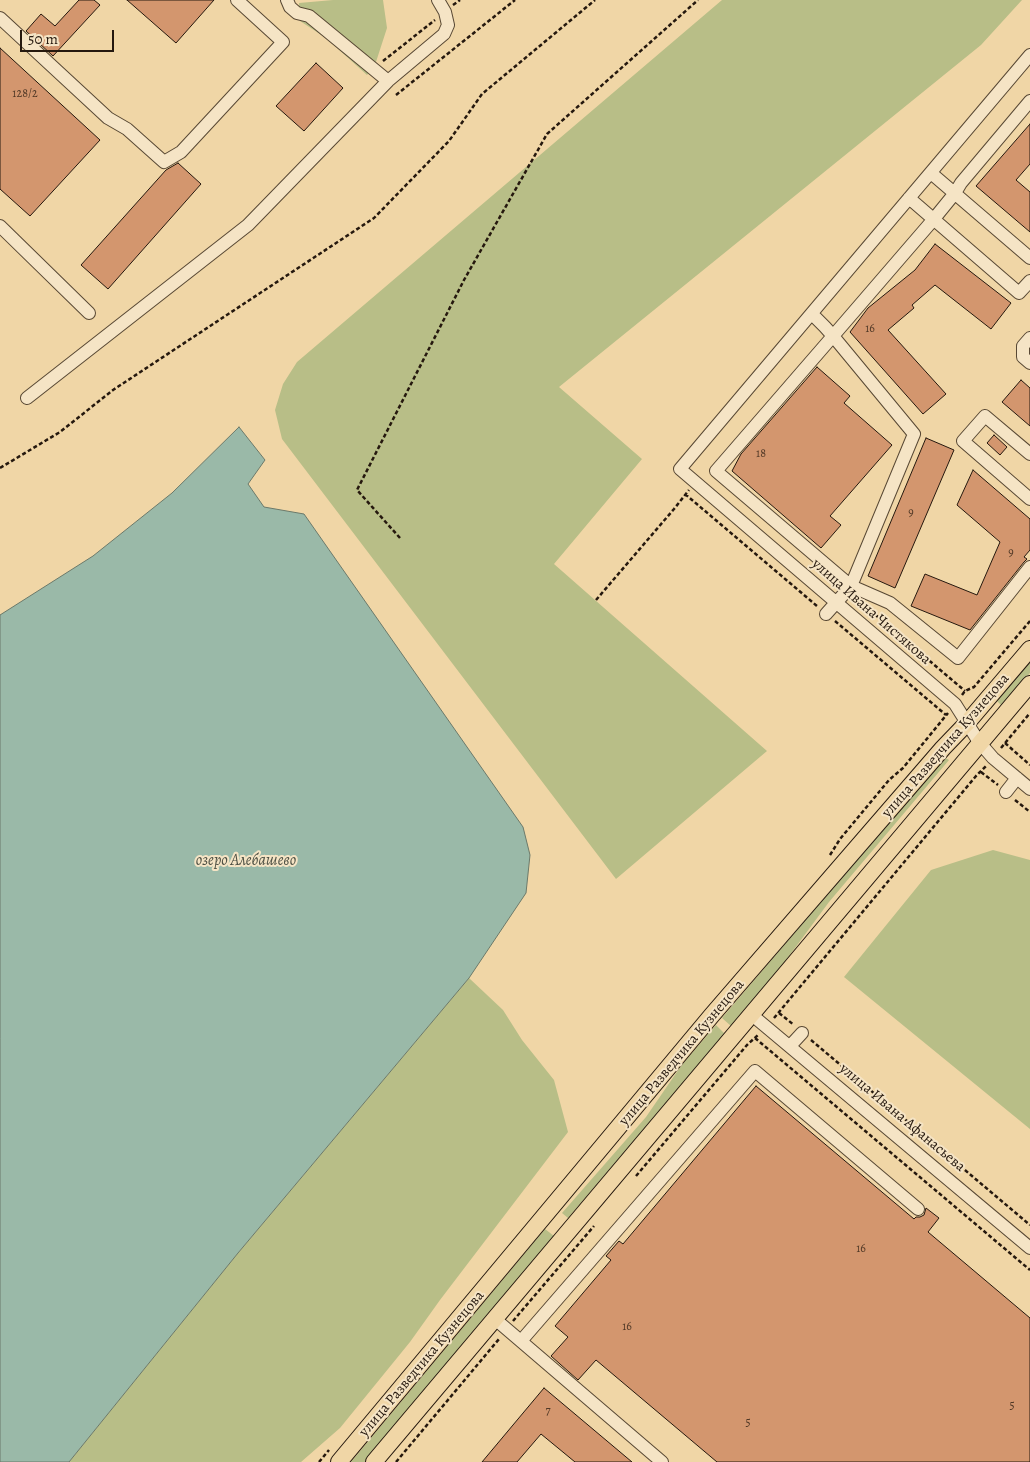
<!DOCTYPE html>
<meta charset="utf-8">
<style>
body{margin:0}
#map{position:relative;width:1030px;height:1462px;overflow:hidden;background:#f0d6a6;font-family:Alegreya,serif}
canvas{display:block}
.scale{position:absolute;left:20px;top:30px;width:94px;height:22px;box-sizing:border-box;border:2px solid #25180e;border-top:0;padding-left:6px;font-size:15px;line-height:18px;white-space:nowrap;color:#25180e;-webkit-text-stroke:4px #f5e4c5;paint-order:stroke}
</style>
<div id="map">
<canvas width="1030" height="1462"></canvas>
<div class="scale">50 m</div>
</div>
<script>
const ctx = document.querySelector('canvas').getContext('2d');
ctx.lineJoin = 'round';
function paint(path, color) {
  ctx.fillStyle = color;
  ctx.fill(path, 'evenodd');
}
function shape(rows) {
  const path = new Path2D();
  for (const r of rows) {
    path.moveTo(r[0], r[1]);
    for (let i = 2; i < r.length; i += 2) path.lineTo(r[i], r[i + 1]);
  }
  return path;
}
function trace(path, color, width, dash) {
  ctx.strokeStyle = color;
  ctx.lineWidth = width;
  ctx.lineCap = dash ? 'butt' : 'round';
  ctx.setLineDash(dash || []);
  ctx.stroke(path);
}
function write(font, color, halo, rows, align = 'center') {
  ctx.font = font + ' Alegreya,serif';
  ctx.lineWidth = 4;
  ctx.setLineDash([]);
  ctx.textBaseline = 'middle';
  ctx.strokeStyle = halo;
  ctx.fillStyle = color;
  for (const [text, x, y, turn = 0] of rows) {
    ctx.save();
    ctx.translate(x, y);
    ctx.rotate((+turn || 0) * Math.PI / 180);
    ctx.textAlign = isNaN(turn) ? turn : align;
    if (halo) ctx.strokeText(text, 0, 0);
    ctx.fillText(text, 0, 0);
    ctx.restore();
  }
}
const green = shape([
 [333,0,383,0,387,28,375,65,367,75,326,38,300,21,299,3],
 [722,0,1022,0,981,45,559,387,642,459,554,564,767,751,616,879,282,439,275,410,283,384,297,362],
 [1030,662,1030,673,1002,706,997,701],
 [944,757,949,760,829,902,775,975,731,1026,722,1018],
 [993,850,1030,860,1030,1129,844,977,931,870],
 [469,978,503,1010,522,1040,554,1080,568,1132,440,1300,410,1342,340,1428,301,1462,69,1462,238,1253],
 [716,1025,725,1034,568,1218,562,1213,646,1117,681,1066],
 [545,1229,554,1236,365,1462,351,1462]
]);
const water = shape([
 [239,427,265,460,248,484,264,507,304,514,523,827,530,855,526,893,469,978,238,1253,69,1462,0,1462,0,615,93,556,172,493,239,427]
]);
const building = shape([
 [79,0,94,0,100,5,53,56,26,31,41,14,55,26,79,0],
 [127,0,214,0,176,43,127,0],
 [0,48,100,140,30,216,0,189,0,48],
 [316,63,343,88,304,131,276,106,316,63],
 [1030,124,1030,164,1016,180,1030,192,1030,232,976,186,1030,124],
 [178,163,201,184,108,289,81,265,166,170,178,163],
 [935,244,1011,303,991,329,935,285,912,305,914,308,888,330,946,394,923,414,850,332,868,308,915,270,935,244],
 [817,367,850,396,844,403,892,445,830,516,841,525,821,548,732,471,741,454,817,367],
 [1021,380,1030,388,1030,426,1002,402,1021,380],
 [994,435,1007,447,1000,455,987,443,994,435],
 [926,438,954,450,895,588,868,576,926,438],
 [973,470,1030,519,1030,550,1024,557,1027,559,1024,562,970,630,911,606,925,574,977,595,1000,542,957,505,973,470],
 [756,1086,914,1219,916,1217,920,1217,924,1215,926,1208,939,1218,928,1232,1030,1318,1030,1462,717,1462,596,1360,578,1380,551,1356,568,1337,555,1326,611,1260,606,1256,619,1241,623,1244,756,1086],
 [544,1388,632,1462,575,1462,541,1434,517,1462,482,1462,544,1388]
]);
const path = shape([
 [453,5,460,0],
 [383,61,435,20],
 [396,95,515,0],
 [0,468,60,432,113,390,374,218,449,141,482,94,595,0],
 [685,494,817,606],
 [400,538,357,490,464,280,547,134,698,0],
 [596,600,674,509,689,490],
 [865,606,965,691],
 [835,621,946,715],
 [962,695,965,691,974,687,1030,621],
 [1005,743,1030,765],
 [1001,748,1030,713],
 [981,772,998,785],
 [1015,800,1030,812],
 [830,855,840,839,889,780,903,768,948,713],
 [779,1013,794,1025],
 [774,1018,976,776,986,766],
 [755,1038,1030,1270],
 [811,1040,1030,1225],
 [636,1176,747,1045,758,1035],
 [513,1321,594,1226],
 [319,1462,329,1450],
 [396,1462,499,1339]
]);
const minor = shape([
 [287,0,290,7,297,13,309,16,388,81],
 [0,18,108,118,127,129,164,162,181,152,283,42,237,0],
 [1030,55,680,469,955,704,979,742,993,758,1030,789],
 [931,173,1030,258],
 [909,198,1019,293,1030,281],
 [0,226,89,313],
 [812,314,825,327,833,336,914,434,851,586,716,471,833,336,933,220,955,193,961,183,1030,101],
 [1030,338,1023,346,1023,357,1030,363],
 [27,398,248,225,388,81,444,34,448,25,445,12,438,0],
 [1030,454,985,416,963,441,1030,499],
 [826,614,851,586,890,603,958,658,1030,567],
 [1006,792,1017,778],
 [752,1015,1030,1248],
 [790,1046,802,1033],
 [495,1319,662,1462],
 [521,1341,755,1071,918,1209]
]);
const major = shape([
 [339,1462,712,1015,943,748,967,723,1030,649],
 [374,1462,1030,684]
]);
const numberNames = [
 ["128/2",25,94],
 ["16",870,329],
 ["18",761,454],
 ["9",911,513],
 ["9",1011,553],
 ["16",861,1249],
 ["16",627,1327],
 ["5",1012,1406],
 ["7",548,1411],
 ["5",748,1423]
];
const streetNames = [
 ["улица Ивана Чистякова",871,612,41],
 ["улица Разведчика Кузнецова",946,746,-49],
 ["улица Разведчика Кузнецова",682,1053,-50],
 ["улица Ивана Афанасьева",902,1118,40],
 ["улица Разведчика Кузнецова",422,1364,-50]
];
const waterNames = [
 ["озеро Алебашево",246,861]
];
paint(green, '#b8be87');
paint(water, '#9ab9a8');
trace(water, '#6b796a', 1);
paint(building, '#d3966e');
trace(building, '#25180e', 1);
trace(minor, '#584834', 14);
trace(major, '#25180e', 18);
trace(path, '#25180e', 2.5, [4, 2.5]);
trace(minor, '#f5e4c5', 12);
trace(major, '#f0d6a6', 16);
write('12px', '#503826', null, numberNames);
write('15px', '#25180e', '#f5e4c5', streetNames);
write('italic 16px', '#4e5044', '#f5e4c5', waterNames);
</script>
